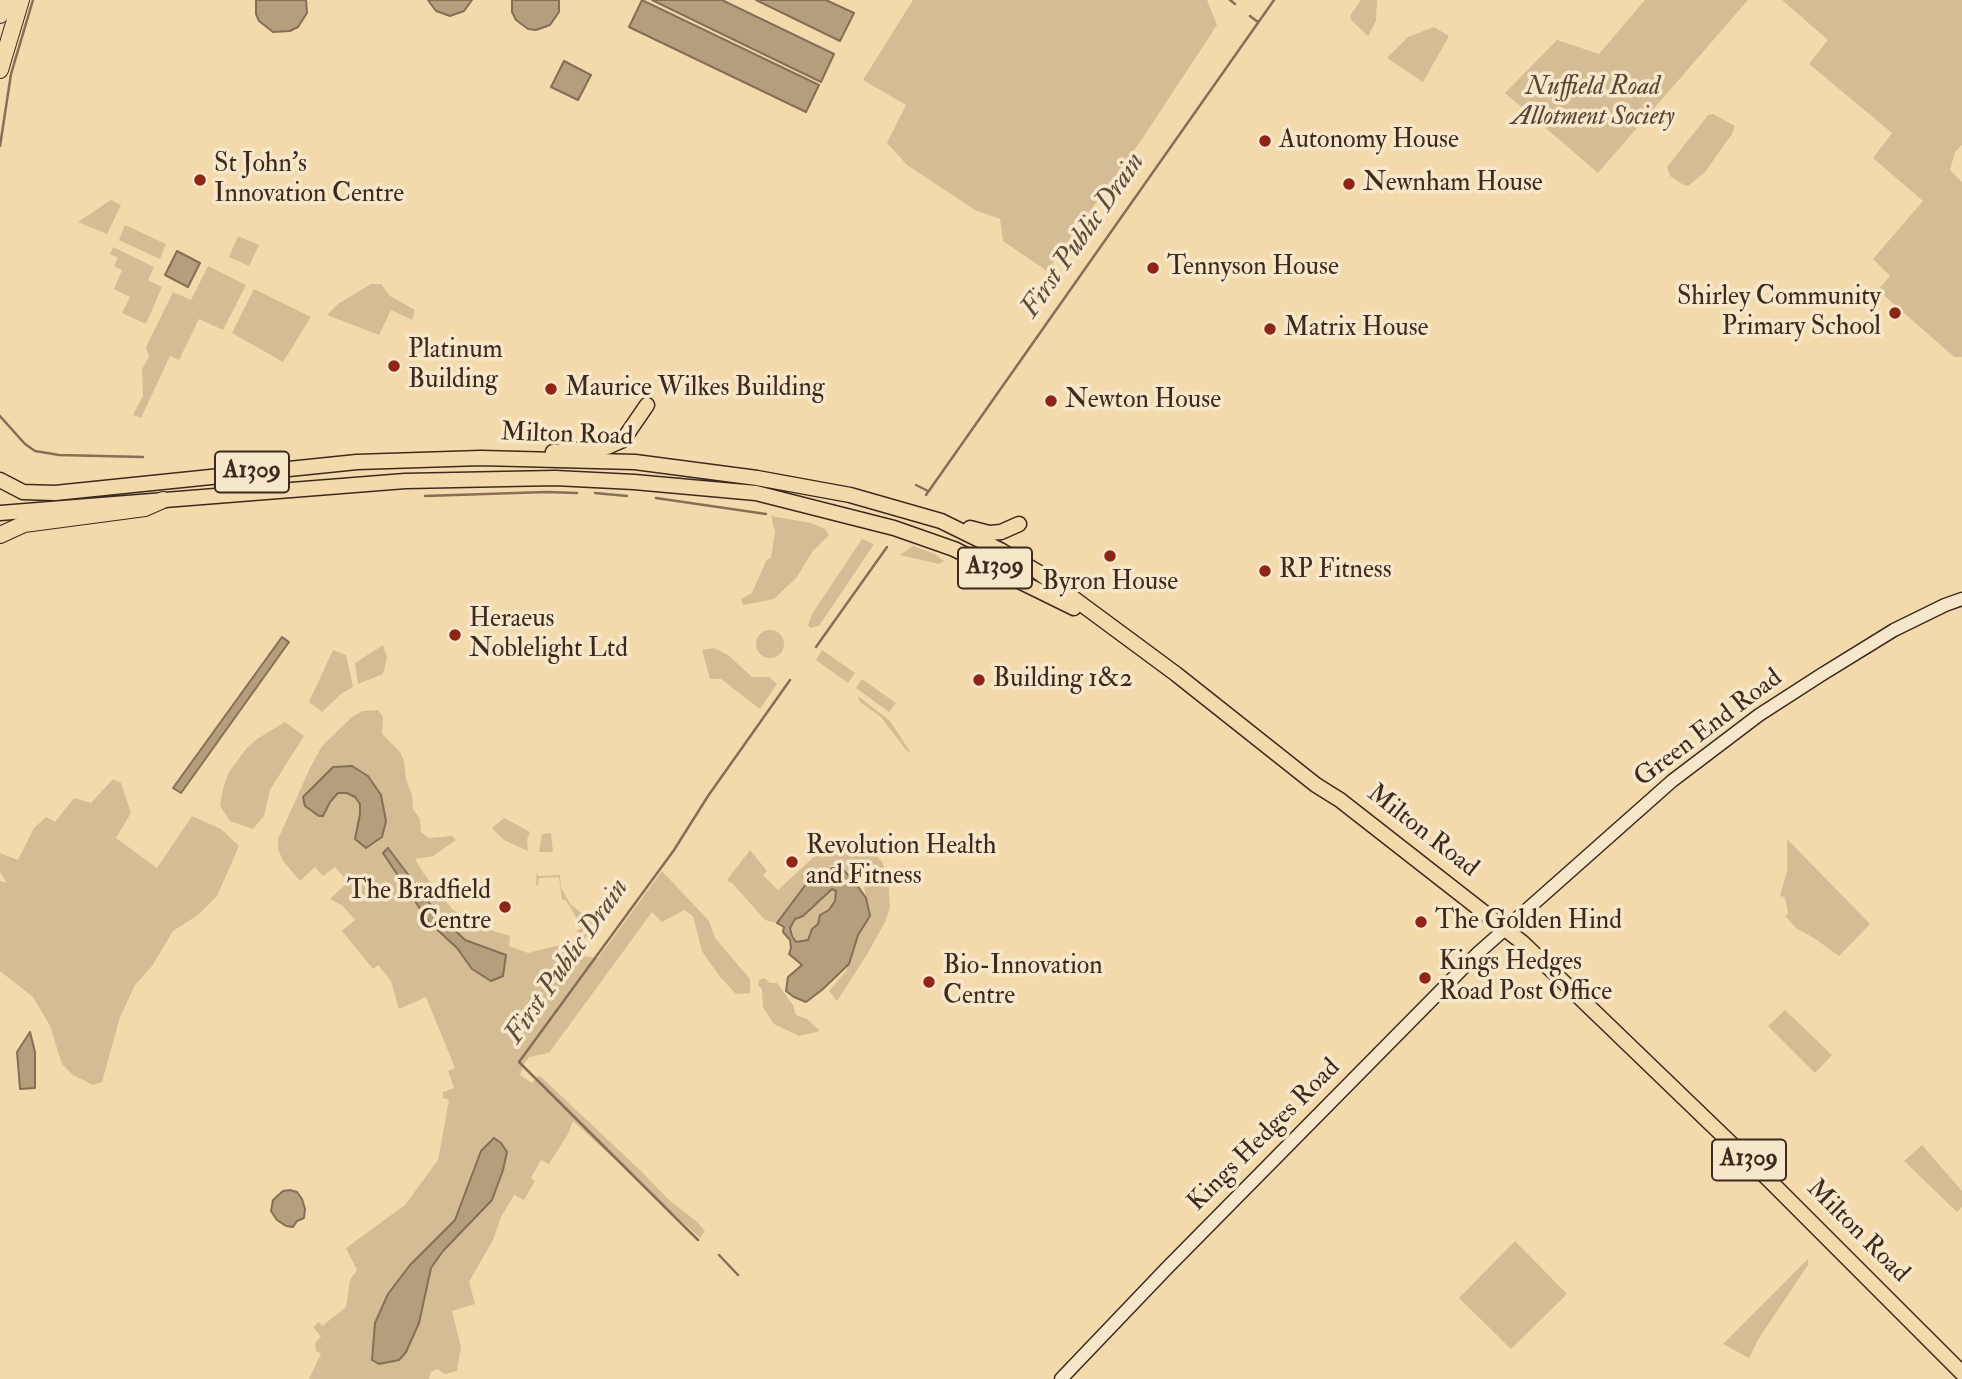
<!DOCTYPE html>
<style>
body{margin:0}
canvas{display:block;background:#f3daad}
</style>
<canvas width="1962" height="1379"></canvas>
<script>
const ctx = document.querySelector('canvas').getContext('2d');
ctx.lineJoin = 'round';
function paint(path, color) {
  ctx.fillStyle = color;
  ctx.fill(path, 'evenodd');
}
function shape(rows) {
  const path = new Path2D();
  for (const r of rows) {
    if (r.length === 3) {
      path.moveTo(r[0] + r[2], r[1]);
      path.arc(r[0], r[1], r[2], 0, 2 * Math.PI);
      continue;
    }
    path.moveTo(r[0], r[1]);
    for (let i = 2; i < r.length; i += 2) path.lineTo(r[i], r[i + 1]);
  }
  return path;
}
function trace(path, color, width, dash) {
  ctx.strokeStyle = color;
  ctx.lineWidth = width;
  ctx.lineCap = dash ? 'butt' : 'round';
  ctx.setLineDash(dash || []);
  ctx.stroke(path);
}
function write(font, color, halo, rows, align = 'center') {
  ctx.font = font + ' "IM FELL Double Pica",serif';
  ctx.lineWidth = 7;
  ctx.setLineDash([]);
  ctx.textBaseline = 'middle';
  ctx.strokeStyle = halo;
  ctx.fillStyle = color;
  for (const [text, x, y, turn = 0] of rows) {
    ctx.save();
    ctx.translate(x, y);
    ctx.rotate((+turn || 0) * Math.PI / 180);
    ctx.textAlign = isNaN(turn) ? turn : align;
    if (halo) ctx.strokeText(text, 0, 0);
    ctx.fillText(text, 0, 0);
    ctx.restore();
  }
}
const green = shape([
 [913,0,1207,0,1217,25,1142,139,1047,271,1003,241,1000,219,975,210,907,165,887,143,906,105,863,80],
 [1361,0,1377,0,1376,21,1368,36,1352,21,1350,16],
 [1645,0,1748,0,1598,173,1505,93,1557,40,1599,54],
 [1782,0,1962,0,1962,145,1955,152,1950,170,1962,182,1962,357,1954,357,1878,290,1890,276,1873,259,1923,201,1873,158,1892,133,1809,64,1828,40],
 [1434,27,1449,36,1423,82,1387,58,1408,37],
 [1713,114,1735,126,1732,134,1705,172,1688,186,1682,184,1670,176,1667,167,1708,115],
 [111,200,121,205,107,234,78,222],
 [125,225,166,244,160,259,119,240],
 [238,236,259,245,249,266,229,257],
 [113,247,154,267,148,280,162,287,146,324,122,313,130,297,114,289,122,270,114,266,118,258,110,254],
 [208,266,246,285,223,330,199,319,179,360,170,356,141,418,133,415,143,396,142,369,149,357,146,347,173,292,191,300],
 [371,284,381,284,390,296,415,310,412,320,391,310,379,335,327,315,338,304],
 [254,289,311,317,283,362,232,333],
 [771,516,811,523,825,529,829,535,812,552,797,577,774,599,743,605,741,599,752,593,766,561,771,557,775,532],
 [862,539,874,544,819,626,810,628,808,625,812,614],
 [913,546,935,554,944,561,939,564,900,555],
 [770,644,14],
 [383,645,387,658,383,674,358,684,355,663],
 [714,648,728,655,752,677,769,677,777,684,760,709,721,679,710,679,702,650],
 [333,650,346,655,353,687,342,693,322,712,309,702],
 [822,650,855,673,848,683,816,660],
 [862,679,896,703,889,712,856,688],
 [858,696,890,721,911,753,906,750,881,717,860,702],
 [378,710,383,717,382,734,400,752,404,761,406,779,412,795,413,809,420,819,421,832,429,838,452,836,456,840,433,856,415,859,424,874,452,909,480,927,510,936,509,946,528,953,564,944,583,936,599,922,573,952,583,956,598,958,662,871,709,921,715,938,750,979,750,993,736,994,720,977,702,951,693,916,684,910,662,922,652,912,549,1053,529,1057,524,1064,520,1075,532,1083,539,1075,642,1172,669,1200,696,1221,705,1231,700,1238,573,1121,568,1134,549,1164,541,1160,531,1178,535,1181,524,1200,514,1195,501,1217,493,1240,469,1282,475,1304,452,1311,461,1347,457,1371,445,1374,437,1369,431,1372,429,1379,309,1379,321,1354,316,1351,315,1343,321,1337,313,1327,319,1322,322,1326,346,1307,350,1280,357,1270,346,1248,405,1205,438,1160,449,1100,443,1098,443,1092,454,1088,448,1071,455,1068,426,997,399,1009,391,981,378,965,373,969,342,931,355,920,343,906,330,899,348,882,335,867,323,876,315,867,300,881,283,861,278,849,278,839,310,768,322,746,352,717,363,711],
 [333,767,386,821,360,814,360,804,355,797,348,793,338,793,333,797,324,816],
 [388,848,437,913,465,940,506,955,472,969,457,948,429,921],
 [481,1151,443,1251,430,1268,419,1323,387,1362,379,1364,372,1360,375,1323,410,1265,455,1220],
 [285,722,304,736,270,790,264,816,253,829,230,821,220,806,223,789,229,772,246,749,257,739],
 [113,779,121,783,131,813,116,838,157,868,192,816,221,829,239,846,217,896,198,915,173,931,152,966,135,985,120,1017,102,1082,93,1085,73,1075,62,1064,50,1026,33,997,0,971,0,881,7,883,0,872,0,853,18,860,34,828,46,817,55,822,74,798,91,803],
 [504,818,530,832,527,840,528,851,504,840,492,828],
 [551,833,553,852,539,852,542,834],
 [1787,839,1870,924,1839,956,1814,938,1796,928,1785,916,1788,914,1785,897,1780,896,1787,871],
 [847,849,860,850,876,855,882,862,888,876,890,907,885,922,866,956,837,1001,829,991,846,971,854,951,858,935,870,916,863,883,841,866,830,865,832,868,829,874,812,876,807,881,777,923,765,920,733,884,727,880,750,850,767,871,763,875,778,890,817,854,833,854],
 [537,869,538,876,560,875,561,887,570,904,593,922,592,925,580,933,576,931,582,928,571,908,565,900,562,900,559,877,539,878,538,885,536,885],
 [832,889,836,891,836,901,829,910,820,915,818,925,812,929,808,940,796,942,791,936,790,928,795,919,816,904],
 [764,978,770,983,777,983,793,1005,796,1015,807,1019,820,1031,799,1036,774,1024,763,1007,762,989,758,985,759,980],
 [1785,1010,1832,1055,1815,1073,1768,1026],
 [1922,1145,1962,1191,1962,1207,1957,1212,1904,1161],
 [1515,1241,1567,1294,1511,1349,1459,1298],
 [1808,1259,1808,1265,1759,1338,1749,1358,1723,1344]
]);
const water = shape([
 [256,0,306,0,307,13,298,27,290,31,273,32,259,21,256,14,256,0],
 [428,0,472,0,464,11,450,16,436,11,428,0],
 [512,0,559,0,559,12,550,25,536,30,528,29,516,20,512,12,512,0],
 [642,0,819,85,806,112,629,27,642,0],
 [652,0,722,0,834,54,821,82,652,0],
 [756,0,826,0,854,13,840,41,756,0],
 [564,61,591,75,578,100,551,87,564,61],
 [177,251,200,263,188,287,165,275,177,251],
 [282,637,289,642,181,793,173,788,282,637],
 [352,766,368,776,381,795,386,821,382,837,366,848,355,839,360,814,360,804,355,797,347,793,338,793,330,802,323,816,319,816,305,806,303,797,333,767,352,766],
 [388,848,437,913,465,940,506,955,503,976,491,981,472,969,457,948,429,922,383,853,388,848],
 [832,868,842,868,857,885,866,898,870,916,858,935,849,964,823,989,806,1002,794,997,786,991,788,977,802,965,789,954,791,948,790,940,783,932,784,927,777,923,812,876,819,871,821,874,829,874,832,868],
 [832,889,836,891,835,901,829,910,820,915,818,924,812,929,808,940,796,942,792,936,790,928,795,919,803,916,832,889],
 [30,1032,35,1052,35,1088,20,1089,17,1052,30,1032],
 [494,1138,501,1143,507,1152,503,1170,492,1200,443,1251,431,1268,419,1323,406,1352,399,1360,379,1364,372,1360,375,1323,388,1294,410,1265,455,1220,481,1151,494,1138],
 [290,1190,297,1192,302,1199,305,1209,304,1218,297,1221,293,1227,286,1226,277,1220,271,1211,273,1200,283,1191,290,1190]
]);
const stream = shape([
 [1230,0,1235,4],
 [1250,16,1258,22],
 [0,146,11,74,33,0],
 [0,416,25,444,35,451,59,455,143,457],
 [916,485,928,491],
 [595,493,627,496],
 [926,495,1274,0],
 [425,496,546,492,577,493],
 [656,498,766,514],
 [816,647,887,547],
 [698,1240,519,1062,674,850,708,796,790,680],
 [719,1255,738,1275]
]);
const secondary = shape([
 [1061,1379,1167,1268,1478,953,1672,781,1759,715,1821,675,1894,630,1945,605,1962,599]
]);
const primary = shape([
 [553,452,607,447,623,440,647,405],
 [0,480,23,492,55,493,357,462,481,458,635,462,757,478,850,495,941,521,1002,551,1038,572,1176,674,1316,785,1340,800,1523,943,1769,1180,1962,1373],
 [0,513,405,481,555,478,634,482,756,493,894,528,954,549,1074,608],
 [970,528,989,533,1001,532,1019,524]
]);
const highway = shape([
 [0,15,6,0],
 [0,70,21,0],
 [0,535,24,524,145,508,163,500]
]);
const markers = [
 [1265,141,7,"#8f2418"],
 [200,180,7,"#8f2418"],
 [1349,184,7,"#8f2418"],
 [1153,268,7,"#8f2418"],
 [1895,313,7,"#8f2418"],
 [1270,329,7,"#8f2418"],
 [394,366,7,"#8f2418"],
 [551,389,7,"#8f2418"],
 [1051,401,7,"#8f2418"],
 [1110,556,7,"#8f2418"],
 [1265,571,7,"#8f2418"],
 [455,635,7,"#8f2418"],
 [979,680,7,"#8f2418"],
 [792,862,7,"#8f2418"],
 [505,907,7,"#8f2418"],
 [1421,922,7,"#8f2418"],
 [1425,978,7,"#8f2418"],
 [929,982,7,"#8f2418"]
];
const shields = [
 [252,472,74],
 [995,568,74],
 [1749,1160,74]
];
const shieldNames = [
 ["A1309",252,472],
 ["A1309",995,568],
 ["A1309",1749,1160]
];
const parkNames = [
 ["Nuffield Road",1593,88],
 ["Allotment Society",1593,118]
];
const poiNames = [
 ["Autonomy House",1279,141],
 ["St John's",214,165],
 ["Innovation Centre",214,195],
 ["Newnham House",1363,184],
 ["Tennyson House",1167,268],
 ["Shirley Community",1881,298,"right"],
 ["Primary School",1881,328,"right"],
 ["Matrix House",1284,329],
 ["Platinum",408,351],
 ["Building",408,381],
 ["Maurice Wilkes Building",565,389],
 ["Newton House",1065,401],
 ["RP Fitness",1279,571],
 ["Byron House",1110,583,"center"],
 ["Heraeus",469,620],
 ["Noblelight Ltd",469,650],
 ["Building 1&2",993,680],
 ["Revolution Health",806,847],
 ["and Fitness",806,877],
 ["The Bradfield",491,892,"right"],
 ["Centre",491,922,"right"],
 ["The Golden Hind",1435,922],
 ["Kings Hedges",1439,963],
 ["Road Post Office",1439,993],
 ["Bio-Innovation",943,967],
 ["Centre",943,997]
];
const streetNames = [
 ["Milton Road",567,436,2],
 ["Green End Road",1709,729,-37],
 ["Milton Road",1422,832,38],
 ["Kings Hedges Road",1265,1136,-45],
 ["Milton Road",1857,1232,45]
];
const waterNames = [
 ["First Public Drain",1084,236,-55],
 ["First Public Drain",568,962,-55]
];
paint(green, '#d4bc95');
paint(water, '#b59e7c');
trace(water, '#856f56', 2);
trace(stream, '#856f56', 2.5);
trace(secondary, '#3d291e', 15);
trace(primary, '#3d291e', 17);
trace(highway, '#3d291e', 18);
trace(secondary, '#f7e7ca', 12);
trace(primary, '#f3daad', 14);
trace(highway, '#f3daad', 16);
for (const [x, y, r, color] of markers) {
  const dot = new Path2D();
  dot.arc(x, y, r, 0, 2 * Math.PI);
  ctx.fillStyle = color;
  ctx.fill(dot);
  trace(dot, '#f7e7ca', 2.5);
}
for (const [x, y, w] of shields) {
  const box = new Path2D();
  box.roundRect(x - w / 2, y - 20.5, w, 41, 5);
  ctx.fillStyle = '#f7e7ca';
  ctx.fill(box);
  trace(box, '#3d291e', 2);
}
write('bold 24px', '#3d291e', null, shieldNames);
write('italic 26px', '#5b4636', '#f7e7ca', parkNames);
write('26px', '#3d291e', '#f7e7ca', poiNames, 'left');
write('26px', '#3d291e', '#f7e7ca', streetNames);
write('italic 28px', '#614c3a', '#f7e7ca', waterNames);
</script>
